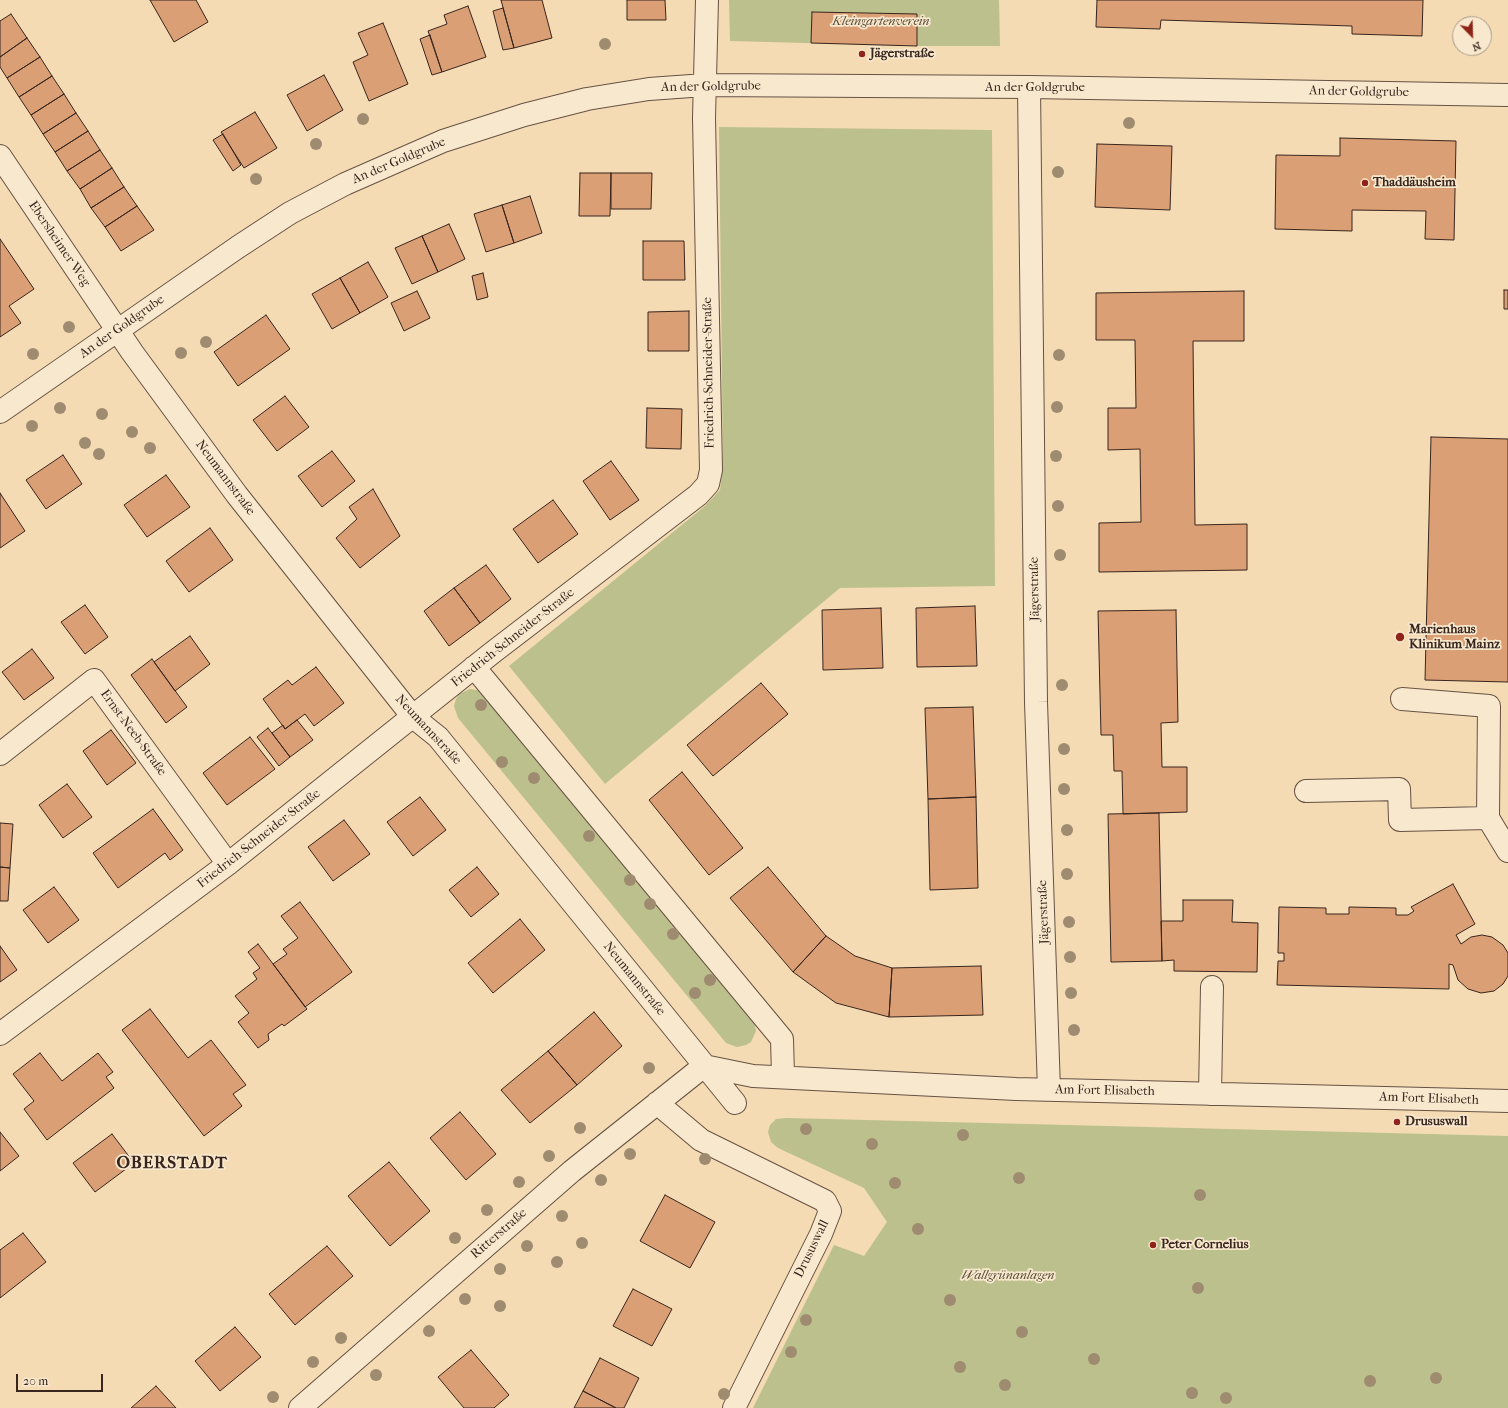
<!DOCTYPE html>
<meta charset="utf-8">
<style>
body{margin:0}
#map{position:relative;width:1508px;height:1408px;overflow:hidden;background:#f4dbb4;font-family:"IM FELL French Canon",serif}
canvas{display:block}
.north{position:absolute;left:1452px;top:16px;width:40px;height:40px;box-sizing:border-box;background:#f8e8ce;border:1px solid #ab9a87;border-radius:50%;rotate:157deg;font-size:11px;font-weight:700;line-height:16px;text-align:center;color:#38251d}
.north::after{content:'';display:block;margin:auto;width:14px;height:18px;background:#8f2418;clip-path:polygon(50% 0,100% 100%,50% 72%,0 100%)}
.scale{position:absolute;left:16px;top:1374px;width:87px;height:18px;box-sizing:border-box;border:2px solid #38251d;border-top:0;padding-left:5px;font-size:12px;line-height:14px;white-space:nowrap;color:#38251d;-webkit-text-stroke:3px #f8e8ce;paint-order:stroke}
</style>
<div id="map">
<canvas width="1508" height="1408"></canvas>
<div class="north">N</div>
<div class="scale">20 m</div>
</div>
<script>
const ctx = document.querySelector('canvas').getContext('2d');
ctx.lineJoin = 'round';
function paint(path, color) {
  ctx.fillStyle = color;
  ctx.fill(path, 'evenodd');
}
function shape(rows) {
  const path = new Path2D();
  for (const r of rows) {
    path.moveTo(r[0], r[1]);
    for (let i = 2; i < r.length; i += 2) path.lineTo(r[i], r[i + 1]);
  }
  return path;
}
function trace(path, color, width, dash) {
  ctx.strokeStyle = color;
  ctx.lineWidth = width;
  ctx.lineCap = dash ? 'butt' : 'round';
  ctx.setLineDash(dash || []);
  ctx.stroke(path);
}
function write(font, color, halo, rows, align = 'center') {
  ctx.font = font + ' "IM FELL French Canon",serif';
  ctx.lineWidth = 3.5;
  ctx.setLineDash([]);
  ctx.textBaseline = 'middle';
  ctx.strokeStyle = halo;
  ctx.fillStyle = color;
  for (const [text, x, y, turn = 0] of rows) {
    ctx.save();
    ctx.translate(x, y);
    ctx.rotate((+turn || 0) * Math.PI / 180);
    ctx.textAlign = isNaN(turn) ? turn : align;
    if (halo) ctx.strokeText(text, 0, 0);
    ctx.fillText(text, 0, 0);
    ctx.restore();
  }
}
const green = shape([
 [729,0,999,0,1000,46,917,46,730,41],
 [719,127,992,130,995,586,840,588,605,784,509,666,705,506,720,490,723,465],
 [470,689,482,691,754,1020,756,1031,751,1042,746,1045,737,1047,726,1043,458,718,454,706,456,699,459,694],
 [786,1118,1508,1136,1508,1408,753,1408,834,1245,864,1256,887,1222,864,1188,778,1148,771,1142,768,1132,770,1125,776,1119]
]);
const building = shape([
 [150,0,196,0,208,22,174,42,150,0],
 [501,0,542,0,552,38,514,48,501,0],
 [627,0,665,0,666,20,627,20,627,0],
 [1097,0,1423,0,1422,36,1352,34,1352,26,1161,20,1160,29,1096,27,1097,0],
 [468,6,486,57,442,72,428,31,447,24,444,15,468,6],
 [503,8,514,48,503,50,493,11,503,8],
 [812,12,917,14,917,46,811,43,812,12],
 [11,14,27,38,0,57,0,21,11,14],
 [383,23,408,84,369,101,353,62,368,55,358,33,383,23],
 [430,35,442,72,432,75,420,39,430,35],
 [27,38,40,57,7,78,0,67,0,57,27,38],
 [40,57,52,76,19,97,7,78,40,57],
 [324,75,343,110,307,131,287,95,324,75],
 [52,76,64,94,31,115,19,97,52,76],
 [64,94,76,113,43,134,31,115,64,94],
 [255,112,277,148,244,168,221,132,255,112],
 [76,113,88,131,55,152,43,134,76,113],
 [88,131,100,150,67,171,55,152,88,131],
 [223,134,241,165,233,171,213,140,223,134],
 [1340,138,1456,141,1454,240,1425,239,1426,211,1352,210,1352,231,1275,229,1276,155,1340,156,1340,138],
 [1097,144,1172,146,1170,210,1095,207,1097,144],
 [100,150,112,168,80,189,67,171,100,150],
 [112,168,124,187,91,208,80,189,112,168],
 [580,173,611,173,610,216,579,216,580,173],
 [611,173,652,173,651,209,611,209,611,173],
 [124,187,137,206,105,227,91,208,124,187],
 [530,196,542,233,514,243,502,205,530,196],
 [502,205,514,243,486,252,474,214,502,205],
 [137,206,154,230,121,251,105,227,137,206],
 [449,224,465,259,438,272,422,236,449,224],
 [422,236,438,272,412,284,395,248,422,236],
 [0,239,34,289,9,306,21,323,0,337,0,239],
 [643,241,684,241,685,280,643,280,643,241],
 [368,262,388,297,360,313,340,278,368,262],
 [483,273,488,297,477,300,472,276,483,273],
 [340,278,360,313,332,329,312,294,340,278],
 [1504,290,1508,290,1508,309,1504,309,1504,290],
 [417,291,430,318,404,331,391,303,417,291],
 [1244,291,1244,341,1193,341,1195,525,1247,524,1247,570,1099,572,1099,523,1141,522,1140,449,1108,450,1108,408,1136,408,1135,340,1096,340,1096,293,1244,291],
 [689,311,689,351,648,351,648,312,689,311],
 [266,315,290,349,238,386,214,352,266,315],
 [285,396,309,427,277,451,253,420,285,396],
 [647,408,682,409,681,449,646,448,647,408],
 [1431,437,1508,439,1508,682,1425,680,1431,437],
 [332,451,355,481,322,507,298,476,332,451],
 [63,455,82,484,46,509,26,480,63,455],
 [611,461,639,500,610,520,583,481,611,461],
 [166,475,190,507,147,537,124,505,166,475],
 [373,489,400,536,360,568,336,538,357,519,349,507,373,489],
 [0,493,25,531,0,548,0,493],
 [553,500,578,534,538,563,513,529,553,500],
 [210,528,233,560,189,592,166,561,210,528],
 [486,565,511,599,480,623,454,588,486,565],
 [454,588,480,623,449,646,424,611,454,588],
 [85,605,108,637,85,654,61,622,85,605],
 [975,606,977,666,917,667,916,608,975,606],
 [881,608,883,668,823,670,822,610,881,608],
 [1176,610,1178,722,1161,723,1162,767,1187,767,1187,812,1123,814,1122,771,1114,771,1113,735,1101,735,1098,611,1176,610],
 [190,636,210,664,175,691,154,662,190,636],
 [32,649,54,678,24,700,2,672,32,649],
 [152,659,187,707,166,723,131,675,152,659],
 [316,667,344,703,314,726,305,714,285,729,263,699,288,680,292,685,316,667],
 [761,683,788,714,713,776,687,745,761,683],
 [973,707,976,797,928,799,925,708,973,707],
 [297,720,313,740,290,757,272,733,283,725,285,729,297,720],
 [268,728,290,757,279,766,257,737,268,728],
 [111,730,136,763,107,785,83,751,111,730],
 [250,737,275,769,227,805,203,773,250,737],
 [682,772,743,848,709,875,649,800,682,772],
 [67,784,92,817,63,838,39,805,67,784],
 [420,797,446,830,413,856,387,822,420,797],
 [976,797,978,888,930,890,928,799,976,797],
 [153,809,183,850,170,860,165,853,118,888,93,853,153,809],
 [1159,813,1162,961,1111,962,1108,814,1159,813],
 [344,820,370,854,333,881,308,847,344,820],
 [0,823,13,824,10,868,0,867,0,823],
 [0,867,10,868,8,901,0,901,0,867],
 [477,867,499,894,471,917,449,890,477,867],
 [768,867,826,936,793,972,730,898,768,867],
 [1453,884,1475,924,1456,935,1461,944,1471,937,1482,935,1492,937,1503,945,1508,953,1508,976,1503,984,1494,991,1481,993,1468,989,1458,980,1453,965,1449,964,1449,989,1277,985,1278,961,1284,961,1284,953,1278,953,1279,907,1326,908,1326,914,1349,914,1349,907,1396,908,1396,915,1408,915,1414,911,1411,907,1453,884],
 [54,887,79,920,48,943,23,910,54,887],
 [1183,900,1233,900,1232,922,1258,923,1257,972,1174,971,1174,960,1162,961,1161,921,1183,921,1183,900],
 [300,902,352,972,305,1007,273,964,287,954,283,949,298,938,281,916,300,902],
 [520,919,545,950,493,993,468,963,520,919],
 [826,936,855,956,892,968,889,1017,836,1003,793,972,826,936],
 [258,944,307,1009,284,1026,282,1024,268,1034,269,1040,258,1048,238,1022,249,1013,235,996,257,979,253,973,260,968,248,952,258,944],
 [0,946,17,970,0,982,0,946],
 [981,966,983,1015,889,1017,892,968,981,966],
 [150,1009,188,1058,211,1040,246,1085,233,1094,242,1106,204,1136,122,1030,150,1009],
 [594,1012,622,1046,577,1085,548,1051,594,1012],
 [548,1051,577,1085,530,1123,501,1090,548,1051],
 [40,1053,62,1081,98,1053,113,1072,106,1077,114,1088,47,1140,24,1109,34,1101,13,1074,40,1053],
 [460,1112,496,1154,466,1180,430,1138,460,1112],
 [0,1132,19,1156,0,1171,0,1132],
 [112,1134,134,1163,95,1192,73,1163,112,1134],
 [389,1162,430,1211,390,1246,348,1196,389,1162],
 [665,1195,715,1222,690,1268,640,1241,665,1195],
 [23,1233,46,1262,0,1298,0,1250,23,1233],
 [327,1246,353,1276,295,1325,269,1294,327,1246],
 [633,1289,672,1309,652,1346,613,1326,633,1289],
 [235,1327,261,1357,220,1391,195,1361,235,1327],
 [471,1350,509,1395,494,1408,464,1408,438,1377,471,1350],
 [600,1358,639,1378,624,1408,616,1408,583,1391,600,1358],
 [156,1386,176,1408,131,1408,156,1386],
 [583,1391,616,1408,574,1408,583,1391]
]);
const minor = shape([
 [1029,87,1036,702,1049,1090],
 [0,156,132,352,237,495,413,717,438,737,735,1103],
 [0,412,238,247,290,213,345,184,443,141,524,115,587,99,649,89,705,85,1029,87,1508,95],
 [474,667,782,1039,783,1076],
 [1402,699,1489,706,1488,818,1508,851],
 [0,754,94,680,228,864],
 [1306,791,1399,789,1400,820,1488,818],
 [0,1034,228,864,492,653,698,495,708,484,711,470,704,118,707,0],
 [1210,1094,1212,987],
 [657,1103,701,1140,825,1201,830,1211,821,1234,734,1408],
 [300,1408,572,1171,704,1066,753,1076,1016,1089,1508,1101]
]);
const trees = [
 [605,44],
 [363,119],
 [1129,123],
 [316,144],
 [1058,172],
 [256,179],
 [69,327],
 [206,342],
 [181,353],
 [33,354],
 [1059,355],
 [1057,407],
 [60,408],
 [102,414],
 [32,426],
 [132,432],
 [85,443],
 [150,448],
 [99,454],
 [1056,456],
 [1058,506],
 [1060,555],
 [1062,685],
 [481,705],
 [1064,749],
 [502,762],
 [534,778],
 [1064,789],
 [1067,830],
 [589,836],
 [1067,874],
 [630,880],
 [650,904],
 [1069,922],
 [673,934],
 [1070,957],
 [710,980],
 [695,993],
 [1071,993],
 [1074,1030],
 [649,1068],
 [580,1128],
 [806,1129],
 [963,1135],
 [872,1144],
 [630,1154],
 [549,1156],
 [705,1159],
 [1019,1178],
 [601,1180],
 [519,1182],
 [895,1183],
 [1200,1195],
 [487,1210],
 [562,1216],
 [918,1229],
 [455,1238],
 [582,1243],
 [527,1246],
 [557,1262],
 [500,1269],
 [1198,1288],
 [465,1299],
 [950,1300],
 [500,1306],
 [806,1320],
 [429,1331],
 [1022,1332],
 [341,1338],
 [791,1352],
 [1094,1359],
 [313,1362],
 [960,1367],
 [376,1375],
 [1436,1378],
 [1370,1381],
 [1005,1385],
 [1192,1393],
 [724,1394],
 [273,1397],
 [1226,1398]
];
const markers = [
 [862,54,4,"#8f2418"],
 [1365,183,4,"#8f2418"],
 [1400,637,5,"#8f2418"],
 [1397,1122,4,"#8f2418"],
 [1153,1245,4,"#8f2418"]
];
const parkNames = [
 ["Kleingartenverein",881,22],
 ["Wallgrünanlagen",1008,1276]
];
const poiNames = [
 ["Jägerstraße",870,54],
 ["Thaddäusheim",1373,183],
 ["Marienhaus",1409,630],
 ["Klinikum Mainz",1409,645],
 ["Drususwall",1405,1122],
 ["Peter Cornelius",1161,1245]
];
const streetNames = [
 ["An der Goldgrube",711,87,-1],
 ["An der Goldgrube",1035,88],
 ["An der Goldgrube",1359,92,1],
 ["An der Goldgrube",399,161,-23],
 ["Ebersheimer Weg",59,244,56],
 ["An der Goldgrube",122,327,-35],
 ["Friedrich-Schneider-Straße",709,373,-91],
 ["Neumannstraße",225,478,53],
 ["Jägerstraße",1035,589,-91],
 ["Friedrich-Schneider-Straße",513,638,-38],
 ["Neumannstraße",428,730,47],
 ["Ernst-Neeb-Straße",133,733,54],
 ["Friedrich-Schneider-Straße",259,839,-38],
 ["Jägerstraße",1044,912,-92],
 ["Neumannstraße",634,979,51],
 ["Am Fort Elisabeth",1105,1091,1],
 ["Am Fort Elisabeth",1429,1099,2],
 ["Ritterstraße",499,1234,-41],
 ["Drususwall",812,1249,-64]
];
const districtNames = [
 ["OBERSTADT",172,1164]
];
paint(green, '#bcc08c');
paint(building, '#db9f75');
trace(building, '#38251d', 1);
trace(minor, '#675243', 24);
trace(minor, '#f8e8ce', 22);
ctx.fillStyle = '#9f8c70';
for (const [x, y] of trees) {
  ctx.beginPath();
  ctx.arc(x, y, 6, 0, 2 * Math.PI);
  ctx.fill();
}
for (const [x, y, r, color] of markers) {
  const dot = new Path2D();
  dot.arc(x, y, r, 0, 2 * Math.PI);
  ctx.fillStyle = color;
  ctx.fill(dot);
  trace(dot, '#f8e8ce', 1.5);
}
write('italic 13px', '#594c39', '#f8e8ce', parkNames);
write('bold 13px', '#38251d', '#f8e8ce', poiNames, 'left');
write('13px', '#38251d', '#f8e8ce', streetNames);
ctx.letterSpacing = '1px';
write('bold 17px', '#38251d', '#f8e8ce', districtNames);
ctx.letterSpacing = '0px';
</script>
